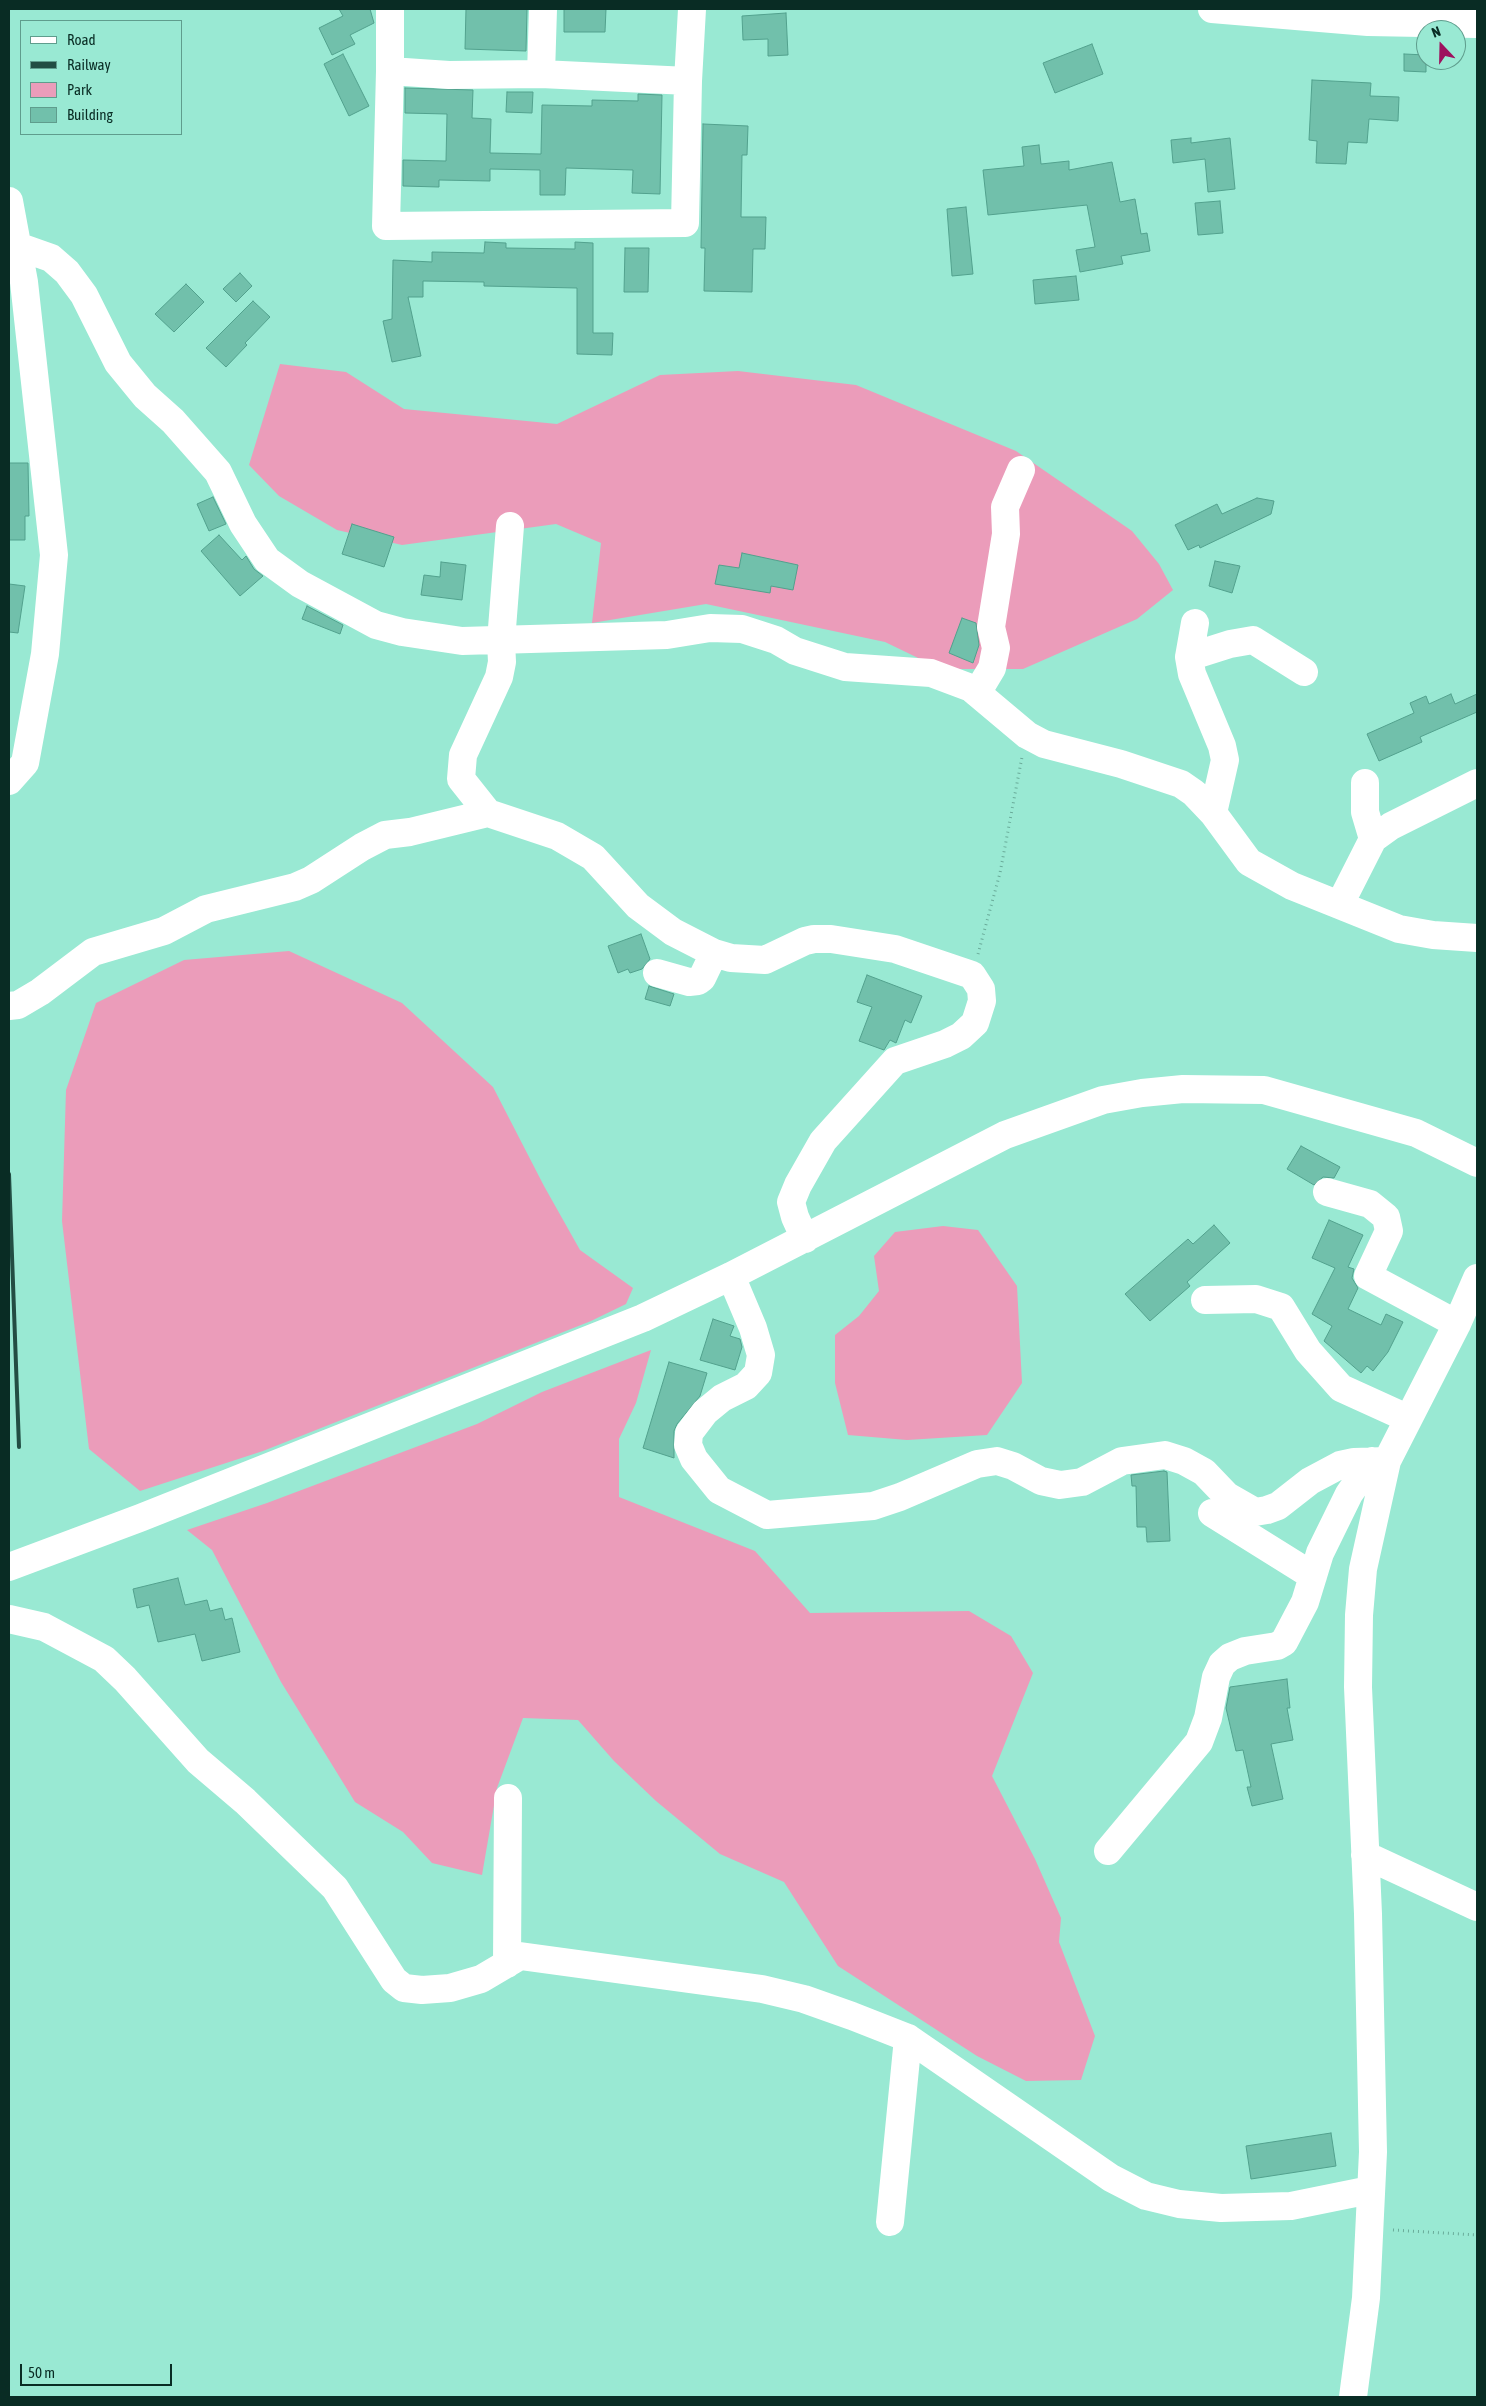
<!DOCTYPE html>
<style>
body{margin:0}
#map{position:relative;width:1486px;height:2406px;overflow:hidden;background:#99e9d3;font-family:"Asap Condensed",sans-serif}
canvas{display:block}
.frame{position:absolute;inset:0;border:10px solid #092c24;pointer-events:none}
.legend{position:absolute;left:20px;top:20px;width:162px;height:115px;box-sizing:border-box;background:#99e9d3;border:1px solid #5f9d8d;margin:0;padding:6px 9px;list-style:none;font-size:15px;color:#092c24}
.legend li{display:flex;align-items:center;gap:10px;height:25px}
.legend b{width:25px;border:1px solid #5f9d8d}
.north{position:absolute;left:1416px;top:20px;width:50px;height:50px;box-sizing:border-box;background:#99e9d3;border:1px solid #5f9d8d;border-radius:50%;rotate:339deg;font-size:14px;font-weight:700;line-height:20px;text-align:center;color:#092c24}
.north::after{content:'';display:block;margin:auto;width:18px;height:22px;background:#9d115e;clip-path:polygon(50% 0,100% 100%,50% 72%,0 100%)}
.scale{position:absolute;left:20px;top:2364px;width:152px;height:22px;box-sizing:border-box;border:2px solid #092c24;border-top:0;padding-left:6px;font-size:15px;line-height:18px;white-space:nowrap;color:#092c24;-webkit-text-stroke:4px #99e9d3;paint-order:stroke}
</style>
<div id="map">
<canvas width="1486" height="2406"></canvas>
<div class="frame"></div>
<ul class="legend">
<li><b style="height:6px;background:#fff"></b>Road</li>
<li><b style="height:6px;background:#224d43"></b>Railway</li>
<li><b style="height:14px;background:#eb9cba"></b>Park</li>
<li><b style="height:14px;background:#71c0ab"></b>Building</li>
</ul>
<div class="north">N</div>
<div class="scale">50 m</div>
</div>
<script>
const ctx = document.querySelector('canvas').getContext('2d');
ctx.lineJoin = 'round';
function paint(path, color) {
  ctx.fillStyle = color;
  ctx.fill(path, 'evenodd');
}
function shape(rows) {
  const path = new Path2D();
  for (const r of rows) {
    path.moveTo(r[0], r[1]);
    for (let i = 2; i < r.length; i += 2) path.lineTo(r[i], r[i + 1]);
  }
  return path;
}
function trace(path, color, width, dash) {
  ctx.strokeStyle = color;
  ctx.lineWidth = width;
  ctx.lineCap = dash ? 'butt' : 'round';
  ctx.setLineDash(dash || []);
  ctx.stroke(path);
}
const green = shape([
 [280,364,346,372,404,409,557,424,660,375,738,371,856,385,1016,451,1132,531,1159,564,1173,590,1137,619,1023,669,941,669,885,642,706,604,592,623,601,543,556,524,402,545,337,530,279,496,249,465],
 [289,951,402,1003,493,1087,544,1186,580,1250,633,1288,626,1304,591,1321,263,1451,140,1491,89,1449,62,1221,66,1090,96,1003,184,960],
 [943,1226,978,1230,1017,1286,1022,1383,987,1435,907,1440,848,1435,835,1383,835,1335,859,1316,879,1291,874,1256,895,1232],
 [651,1350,636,1403,619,1439,619,1497,755,1551,810,1613,969,1611,1011,1636,1033,1673,992,1776,1035,1859,1061,1918,1059,1942,1095,2036,1081,2080,1026,2081,977,2056,838,1966,784,1882,720,1854,656,1801,614,1761,578,1720,523,1718,497,1788,482,1875,432,1863,403,1832,355,1802,281,1682,212,1550,187,1530,267,1503,477,1424,542,1392]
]);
const building = shape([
 [339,9,370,9,374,23,350,35,355,44,332,55,319,28,343,16,339,9],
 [466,9,527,9,526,51,465,49,466,9],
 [564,9,606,9,605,32,564,32,564,9],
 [786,13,788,55,768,56,768,39,743,40,742,16,786,13],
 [1092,44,1103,74,1055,93,1043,63,1092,44],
 [343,54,369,106,349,116,324,64,343,54],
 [1404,54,1426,55,1426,72,1404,71,1404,54],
 [1312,80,1371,83,1370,96,1399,97,1398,121,1369,119,1367,143,1348,142,1346,164,1316,163,1317,141,1309,140,1312,80],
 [405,88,473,90,472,118,491,119,490,153,541,154,542,105,592,106,592,100,638,101,638,94,662,95,660,194,632,193,633,170,566,168,565,195,540,195,540,170,490,169,490,181,439,180,439,187,403,186,403,160,446,161,447,114,405,113,405,88],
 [507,92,533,92,532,113,506,112,507,92],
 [703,124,748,126,747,155,742,155,741,217,766,217,765,249,753,249,752,292,704,291,705,248,701,248,703,124],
 [1191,138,1191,143,1230,138,1235,189,1208,192,1205,159,1173,163,1171,140,1191,138],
 [1039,145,1041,164,1069,161,1069,170,1112,162,1120,202,1135,199,1141,234,1147,233,1150,251,1121,256,1123,264,1080,272,1076,250,1095,247,1087,205,988,215,983,170,1024,166,1022,147,1039,145],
 [1220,201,1223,233,1198,235,1195,203,1220,201],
 [966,207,973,274,952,276,947,209,966,207],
 [485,242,506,243,506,248,575,249,575,242,593,243,593,333,613,333,612,355,577,354,577,288,484,286,484,282,423,281,423,297,408,297,421,356,392,362,383,321,392,319,393,260,432,262,432,252,484,253,485,242],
 [625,248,649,248,648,292,624,292,625,248],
 [240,273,252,286,236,302,223,289,240,273],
 [1076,276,1079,300,1035,304,1033,280,1076,276],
 [186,284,204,302,174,332,155,314,186,284],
 [253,301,270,317,245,343,247,345,226,367,206,348,253,301],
 [9,463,28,463,29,516,25,516,25,540,9,540,9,463],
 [213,497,226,524,209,531,197,504,213,497],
 [1257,498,1274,501,1271,514,1200,548,1199,545,1188,550,1175,525,1217,504,1222,514,1257,498],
 [352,524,394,537,384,567,342,554,352,524],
 [219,535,242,560,246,556,254,569,263,576,240,596,201,551,219,535],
 [742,553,798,565,793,590,771,586,770,593,715,584,719,565,739,568,742,553],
 [1215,561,1240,566,1232,593,1209,586,1215,561],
 [441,562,466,565,462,600,421,595,424,575,440,577,441,562],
 [9,584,25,586,18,633,9,632,9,584],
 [307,606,343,625,340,634,302,619,307,606],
 [962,618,976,623,979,645,973,663,949,653,962,618],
 [1451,694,1455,704,1477,694,1477,712,1420,737,1422,742,1379,761,1367,734,1414,713,1410,703,1426,696,1429,704,1451,694],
 [641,934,650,959,642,969,630,973,628,969,618,973,608,946,641,934],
 [867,975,922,996,911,1023,905,1020,896,1043,890,1040,884,1050,859,1041,872,1007,857,1002,867,975],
 [649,986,674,994,670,1006,645,999,649,986],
 [1301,1146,1340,1167,1334,1178,1323,1177,1314,1185,1287,1169,1301,1146],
 [1329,1220,1363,1235,1348,1267,1354,1269,1352,1278,1358,1288,1348,1309,1381,1325,1386,1314,1403,1322,1388,1352,1373,1371,1367,1366,1361,1373,1324,1341,1332,1326,1312,1314,1335,1268,1312,1258,1329,1220],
 [1214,1225,1230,1243,1187,1282,1190,1286,1150,1321,1125,1294,1188,1239,1193,1244,1214,1225],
 [713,1319,734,1326,730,1336,740,1339,742,1347,735,1370,700,1360,713,1319],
 [669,1362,707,1373,700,1396,677,1424,674,1431,674,1458,643,1448,669,1362],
 [1164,1471,1167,1472,1170,1541,1147,1542,1146,1527,1137,1527,1136,1486,1132,1486,1131,1475,1164,1471],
 [178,1578,185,1605,207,1600,210,1611,222,1608,225,1620,232,1618,240,1652,202,1661,195,1634,158,1642,149,1605,137,1608,133,1589,178,1578],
 [1287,1679,1290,1708,1287,1708,1293,1740,1271,1744,1283,1799,1252,1806,1247,1787,1251,1787,1243,1750,1236,1751,1226,1708,1230,1687,1287,1679],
 [1331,2133,1336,2166,1251,2179,1246,2146,1331,2133]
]);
const path = shape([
 [978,954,1000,873,1022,757],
 [1393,2230,1477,2235]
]);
const minor = shape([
 [390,9,390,71],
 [541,74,543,9],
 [688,81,541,74,449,75,390,71,386,226,685,223,688,81,692,9],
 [9,201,24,282,54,555,45,654,25,763,9,781],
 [17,246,51,258,67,272,84,295,118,363,145,396,173,421,218,472,243,524,267,560,300,584,376,625,402,632,462,641,667,635,710,628,742,629,776,640,795,651,845,667,931,673,971,688,1027,735,1044,744,1121,764,1181,784,1194,793,1213,813,1249,862,1292,886,1399,929,1433,935,1477,938],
 [1195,623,1189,657,1192,674,1222,746,1225,760,1213,813],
 [1189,657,1230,644,1253,640,1304,672],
 [977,693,992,668,996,648,991,627,1006,534,1005,507,1021,470],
 [1365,783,1365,812,1373,839],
 [488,813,461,779,463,755,499,677,502,662,501,641,510,526],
 [1340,904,1373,839,1391,826,1477,783],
 [657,973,689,982,698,981,702,978,714,953],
 [9,1006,18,1005,40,992,93,952,164,931,206,909,295,887,311,880,362,847,385,835,410,832,488,813,557,836,593,857,638,906,673,932,714,953,731,958,765,960,805,941,814,939,831,939,895,949,972,975,981,989,982,1001,975,1023,961,1036,945,1044,895,1061,823,1141,798,1185,791,1202,795,1217,805,1239],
 [1327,1192,1370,1204,1386,1217,1389,1231,1368,1276,1457,1324],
 [731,1276,753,1328,761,1355,758,1373,746,1386,722,1398,705,1412,689,1433,688,1445,694,1459,719,1490,767,1515,873,1506,900,1497,977,1464,997,1461,1013,1466,1041,1481,1060,1485,1082,1482,1122,1461,1165,1455,1184,1461,1204,1472,1227,1496,1255,1512,1267,1510,1278,1506,1310,1481,1340,1465,1354,1462,1387,1461],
 [1205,1300,1256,1299,1281,1307,1308,1351,1341,1388,1407,1418],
 [1212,1513,1313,1576],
 [9,1567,140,1518,643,1318,731,1276,1005,1135,1103,1100,1142,1093,1183,1089,1264,1090,1416,1133,1477,1163],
 [9,1619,44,1627,104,1659,125,1679,198,1761,245,1801,335,1888,394,1980,404,1988,422,1990,450,1988,481,1979,520,1956,762,1989,804,1999,852,2016,908,2038,1111,2178,1146,2196,1179,2204,1221,2208,1291,2206,1370,2190],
 [1108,1851,1199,1742,1208,1718,1216,1677,1222,1664,1230,1657,1245,1651,1277,1646,1284,1642,1305,1602,1320,1553,1349,1494,1372,1461],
 [1365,1855,1477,1907],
 [507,1964,508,1798],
 [890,2222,908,2038],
 [1353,2397,1366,2298,1373,2152,1368,1914,1358,1687,1359,1615,1363,1569,1387,1461,1457,1324,1477,1278]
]);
const major = shape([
 [1212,9,1368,22,1477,24]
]);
const rail = shape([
 [9,1174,19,1447]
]);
paint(green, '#eb9cba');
paint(building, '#71c0ab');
trace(building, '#52a18d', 1);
trace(path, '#6aac9a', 3, [1, 4]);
trace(minor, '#fff', 28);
trace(major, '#fff', 28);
trace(rail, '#224d43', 4);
</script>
